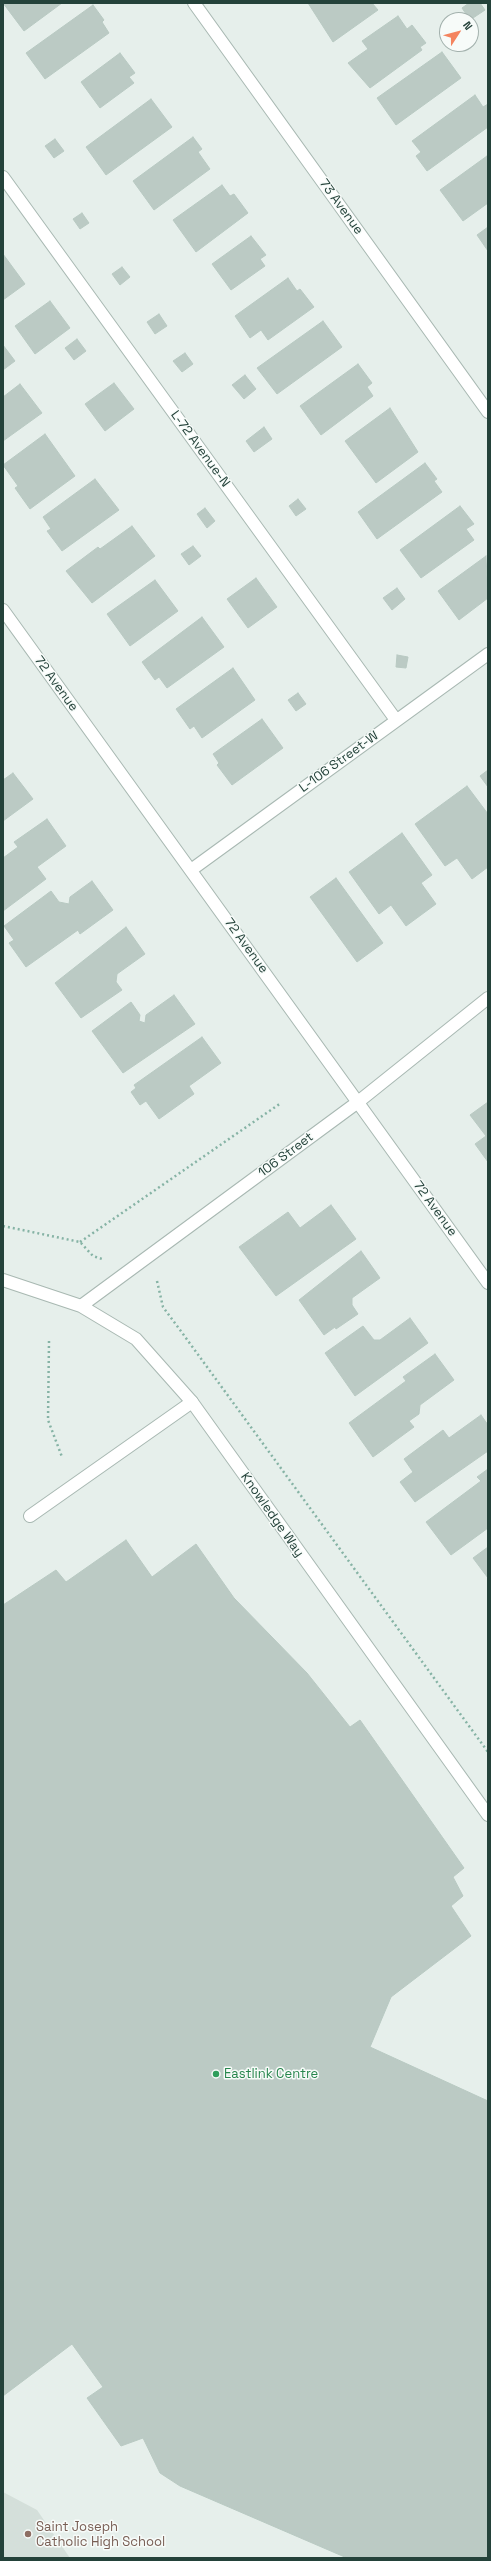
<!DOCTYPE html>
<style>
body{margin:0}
#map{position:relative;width:491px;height:2561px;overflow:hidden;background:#e6efeb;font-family:"Space Grotesk",sans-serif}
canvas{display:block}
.frame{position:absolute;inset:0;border:4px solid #24423a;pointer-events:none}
.north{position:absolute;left:439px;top:12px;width:40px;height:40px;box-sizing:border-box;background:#f7fbf9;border:1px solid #a3b1ad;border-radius:50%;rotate:54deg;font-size:11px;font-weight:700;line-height:16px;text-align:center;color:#24423a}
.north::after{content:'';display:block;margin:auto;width:14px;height:18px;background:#f4845f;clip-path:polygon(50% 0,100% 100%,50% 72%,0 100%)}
</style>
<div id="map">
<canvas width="491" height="2561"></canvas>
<div class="frame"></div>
<div class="north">N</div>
</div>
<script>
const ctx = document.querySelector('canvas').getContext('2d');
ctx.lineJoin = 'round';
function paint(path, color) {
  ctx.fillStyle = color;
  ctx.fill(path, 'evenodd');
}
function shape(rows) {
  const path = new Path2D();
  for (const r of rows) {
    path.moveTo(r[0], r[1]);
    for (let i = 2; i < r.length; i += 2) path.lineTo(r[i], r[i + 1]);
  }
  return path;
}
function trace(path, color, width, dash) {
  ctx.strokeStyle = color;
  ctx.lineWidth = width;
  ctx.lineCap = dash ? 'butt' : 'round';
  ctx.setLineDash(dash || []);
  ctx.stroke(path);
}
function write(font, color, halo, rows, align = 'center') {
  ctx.font = font + ' "Space Grotesk",sans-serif';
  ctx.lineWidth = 3;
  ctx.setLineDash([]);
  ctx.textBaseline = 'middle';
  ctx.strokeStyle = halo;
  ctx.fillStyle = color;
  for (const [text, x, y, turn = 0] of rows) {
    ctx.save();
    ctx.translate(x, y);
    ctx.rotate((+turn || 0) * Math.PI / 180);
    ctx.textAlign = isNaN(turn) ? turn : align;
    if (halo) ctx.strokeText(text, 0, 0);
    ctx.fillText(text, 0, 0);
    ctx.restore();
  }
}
const built = shape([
 [3,2492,37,2510,70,2558,3,2558]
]);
const building = shape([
 [3,3,62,3,24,31,3,3],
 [308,3,372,3,378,10,333,42,308,3],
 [469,3,480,3,485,10,470,20,462,8,469,3],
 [93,5,104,20,102,22,109,33,45,79,26,53,93,5],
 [398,16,407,29,412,25,426,43,420,47,422,50,370,88,348,63,368,49,362,41,398,16],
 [442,52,461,78,396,125,377,98,442,52],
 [120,53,135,73,129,77,134,83,100,108,81,82,120,53],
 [475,95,483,107,488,104,488,127,427,171,416,156,421,152,412,141,475,95],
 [151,99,172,127,106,175,86,147,151,99],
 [193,137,202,149,198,152,210,169,154,210,133,181,193,137],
 [55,139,64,151,54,158,45,146,55,139],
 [487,156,488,203,463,221,440,190,487,156],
 [222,185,230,196,234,194,248,213,196,252,173,220,222,185],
 [82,213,89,223,80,229,73,219,82,213],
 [488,227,488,251,477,235,488,227],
 [251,236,266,255,260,259,265,266,231,290,212,264,251,236],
 [3,254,25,284,3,300,3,254],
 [122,267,130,277,120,285,112,274,122,267],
 [288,278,297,291,300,289,314,307,268,340,261,330,250,338,235,316,288,278],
 [50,301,70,328,35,354,15,326,50,301],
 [159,314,167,326,155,334,147,322,159,314],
 [323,321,342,347,277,394,257,368,323,321],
 [77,339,86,351,74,360,65,348,77,339],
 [3,345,15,361,3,370,3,345],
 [185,353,193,364,182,372,173,361,185,353],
 [358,364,372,383,367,387,373,396,321,435,300,406,358,364],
 [245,375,256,389,244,399,232,385,245,375],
 [114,383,134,409,105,431,85,404,114,383],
 [20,384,42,413,3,441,3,397,20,384],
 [390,408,418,452,376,483,345,441,390,408],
 [264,427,272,439,254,452,246,441,264,427],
 [45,434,75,476,30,509,15,488,18,486,3,465,45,434],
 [425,463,437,479,434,481,442,492,377,539,358,512,425,463],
 [95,479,119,510,62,551,47,531,51,529,43,517,95,479],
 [298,499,306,509,296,516,289,506,298,499],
 [460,506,474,524,466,529,474,540,421,578,400,550,460,506],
 [205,508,215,521,207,528,197,514,205,508],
 [132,526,155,556,92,603,66,571,98,547,100,549,132,526],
 [193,546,201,556,189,565,181,554,193,546],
 [486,556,488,598,459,620,438,591,486,556],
 [256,578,277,607,248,628,227,599,256,578],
 [155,580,178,611,130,646,107,614,155,580],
 [397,588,405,599,392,610,383,598,397,588],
 [202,617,224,647,167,688,159,677,155,680,142,662,202,617],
 [397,655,408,657,406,668,396,667,397,655],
 [233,668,255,700,202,738,194,726,190,729,176,709,233,668],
 [298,693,306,704,296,711,288,700,298,693],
 [262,719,283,748,232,785,217,765,219,763,213,754,262,719],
 [488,770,488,787,480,776,488,770],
 [13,773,33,799,3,821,3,780,13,773],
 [467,786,488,814,488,867,472,879,457,858,445,866,415,824,467,786],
 [47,819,66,846,37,867,46,879,3,911,3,858,18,847,14,842,47,819],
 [402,833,432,875,421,883,436,904,406,926,391,905,379,914,349,872,402,833],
 [336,878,383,943,357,962,310,897,336,878],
 [92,881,113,910,80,934,78,930,26,967,9,943,14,940,4,926,51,891,59,902,69,904,70,897,92,881],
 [126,927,145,954,117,974,116,982,122,990,81,1018,55,983,126,927],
 [174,995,195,1024,123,1073,92,1031,131,1002,140,1015,139,1021,145,1023,146,1015,174,995],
 [202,1037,221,1063,189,1086,194,1094,159,1119,146,1101,140,1105,131,1092,136,1088,134,1085,202,1037],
 [488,1102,488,1162,475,1144,486,1136,470,1115,488,1102],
 [331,1205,356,1239,276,1296,239,1247,288,1212,300,1228,331,1205],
 [361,1251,380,1278,352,1298,352,1305,358,1314,336,1329,335,1327,324,1335,299,1300,361,1251],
 [410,1318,428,1343,355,1396,325,1353,363,1326,374,1340,380,1340,410,1318],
 [435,1354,454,1380,420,1405,419,1414,409,1421,414,1427,373,1457,349,1423,406,1381,403,1377,435,1354],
 [481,1415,488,1425,488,1451,415,1502,400,1482,413,1472,404,1459,443,1430,449,1438,481,1415],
 [488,1469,488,1528,451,1555,426,1522,481,1481,477,1477,488,1469],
 [126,1540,152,1577,196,1544,234,1598,307,1673,350,1727,360,1720,464,1868,453,1877,463,1896,451,1906,471,1936,391,1997,370,2047,488,2101,488,2558,347,2558,180,2486,160,2473,143,2438,121,2446,87,2398,103,2387,72,2344,3,2396,3,1605,56,1570,66,1582,126,1540],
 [488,1547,488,1578,473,1558,488,1547]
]);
const path = shape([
 [3,1226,80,1242,93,1256,102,1259],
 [80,1242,281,1103],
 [157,1281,163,1307,183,1334,488,1752],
 [49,1341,48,1420,62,1457]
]);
const lane = shape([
 [3,177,396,720],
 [191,870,488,654],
 [30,1516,192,1402]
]);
const street = shape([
 [194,3,488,412],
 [3,610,488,1283],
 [3,1280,81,1306,136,1339,192,1402,488,1815],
 [81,1306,358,1102,488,998]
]);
const markers = [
 [216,2074,4,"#2e9e5b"],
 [28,2534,4,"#8d6e63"]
];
const streetNames = [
 ["73 Avenue",341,207,54],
 ["L-72 Avenue-N",200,449,54],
 ["72 Avenue",56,684,54],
 ["L-106 Street-W",339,762,-36],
 ["72 Avenue",246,946,54],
 ["106 Street",286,1155,-37],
 ["72 Avenue",435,1209,54],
 ["Knowledge Way",272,1515,55]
];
const leisureNames = [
 ["Eastlink Centre",224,2074]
];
const educationNames = [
 ["Saint Joseph",36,2527],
 ["Catholic High School",36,2542]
];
paint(built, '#d4dfda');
paint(building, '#bbcac4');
trace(building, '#b8c9c2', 1);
trace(lane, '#a8b8b2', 14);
trace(street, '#a8b8b2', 14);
trace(path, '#86b3a5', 2.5, [2, 3]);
trace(lane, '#fff', 12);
trace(street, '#fff', 12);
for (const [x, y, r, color] of markers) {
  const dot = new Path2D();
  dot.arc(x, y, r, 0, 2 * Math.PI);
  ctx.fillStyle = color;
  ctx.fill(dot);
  trace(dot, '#f7fbf9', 1.5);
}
write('13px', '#24423a', '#f7fbf9', streetNames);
write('13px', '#27864d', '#f7fbf9', leisureNames, 'left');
write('13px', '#785e54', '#f7fbf9', educationNames, 'left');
</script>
